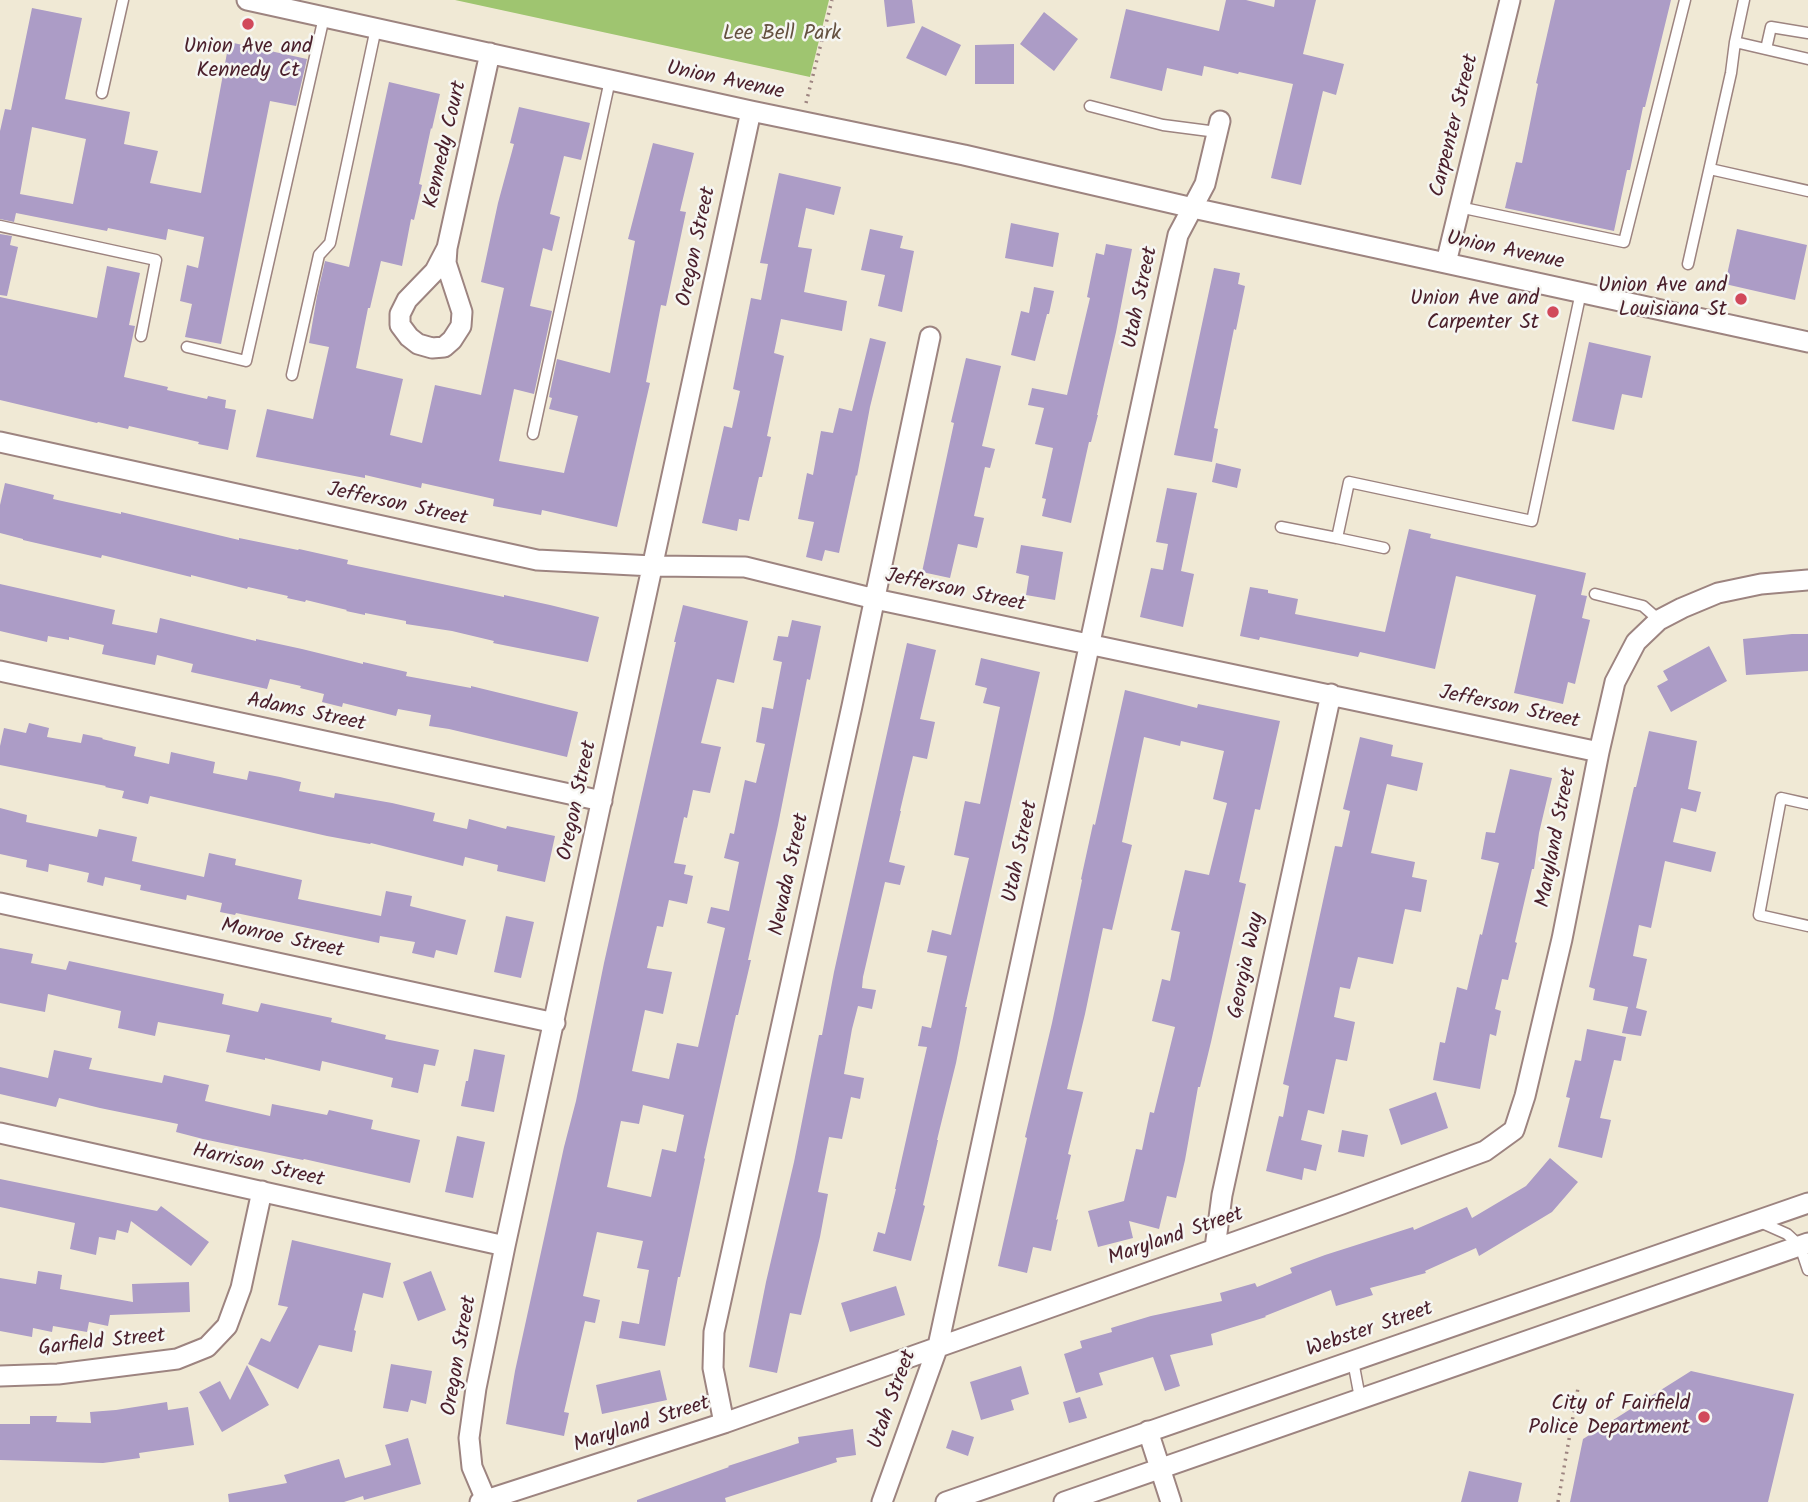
<!DOCTYPE html>
<style>
body{margin:0}
canvas{display:block;background:#f0e9d5}
</style>
<canvas width="1808" height="1502"></canvas>
<script>
const ctx = document.querySelector('canvas').getContext('2d');
ctx.lineJoin = 'round';
function paint(path, color) {
  ctx.fillStyle = color;
  ctx.fill(path, 'evenodd');
}
function shape(rows) {
  const path = new Path2D();
  for (const r of rows) {
    path.moveTo(r[0], r[1]);
    for (let i = 2; i < r.length; i += 2) path.lineTo(r[i], r[i + 1]);
  }
  return path;
}
function trace(path, color, width, dash) {
  ctx.strokeStyle = color;
  ctx.lineWidth = width;
  ctx.lineCap = dash ? 'butt' : 'round';
  ctx.setLineDash(dash || []);
  ctx.stroke(path);
}
function write(font, color, halo, rows, align = 'center') {
  ctx.font = font + ' Kalam,sans-serif';
  ctx.lineWidth = 5;
  ctx.setLineDash([]);
  ctx.textBaseline = 'middle';
  ctx.strokeStyle = halo;
  ctx.fillStyle = color;
  for (const [text, x, y, turn = 0] of rows) {
    ctx.save();
    ctx.translate(x, y);
    ctx.rotate((+turn || 0) * Math.PI / 180);
    ctx.textAlign = isNaN(turn) ? turn : align;
    if (halo) ctx.strokeText(text, 0, 0);
    ctx.fillText(text, 0, 0);
    ctx.restore();
  }
}
const green = shape([
 [455,0,829,0,810,77]
]);
const building = shape([
 [884,0,912,0,915,23,887,27],
 [1226,0,1246,0,1274,7,1275,0,1316,0,1303,54,1344,64,1336,95,1323,91,1301,185,1271,178,1293,84,1239,72,1238,74,1204,66,1202,76,1167,68,1162,91,1110,78,1126,9,1219,31],
 [1555,0,1671,0,1645,107,1643,107,1630,170,1627,170,1614,231,1505,208,1516,162,1522,163,1538,84,1536,83],
 [32,8,82,18,65,99,130,112,124,144,158,151,150,183,201,193,229,42,307,59,296,106,270,101,221,344,185,337,192,304,180,301,187,265,198,268,204,237,168,229,166,240,108,228,107,231,16,213,14,222,0,219,0,131,5,109,11,110],
 [32,127,86,139,73,204,20,194],
 [1044,12,1078,39,1054,71,1020,44],
 [922,26,961,45,946,76,906,58],
 [1014,44,1014,84,975,84,975,45],
 [389,82,440,94,432,129,431,128,419,184,422,185,414,220,411,219,402,266,381,261,370,308,368,308,356,368,403,379,390,435,422,443,435,385,481,395,504,288,481,282,498,203,514,144,510,143,519,107,590,123,581,160,564,156,550,214,560,217,552,251,543,248,530,306,552,311,534,394,514,389,499,461,564,473,578,416,549,409,552,398,549,397,557,359,610,373,635,241,628,239,653,143,694,153,680,211,686,212,666,306,661,305,646,382,650,383,617,527,542,510,541,515,493,506,494,499,422,483,421,488,365,475,365,478,256,457,267,409,313,419,329,347,309,343,317,296,325,261,349,267],
 [779,173,841,187,834,215,806,208,798,247,812,249,804,292,847,301,842,331,781,319,774,353,784,356,767,436,771,437,762,477,759,477,749,521,739,519,737,531,702,523,724,426,732,428,740,391,733,389,751,298,761,300,768,264,760,263],
 [1011,223,1059,233,1053,267,1005,258],
 [870,229,903,236,900,248,914,251,902,312,878,306,885,275,861,270],
 [1737,229,1807,245,1795,300,1725,284],
 [0,234,12,236,10,245,18,247,7,296,0,295],
 [1106,244,1132,249,1116,332,1097,415,1098,415,1091,442,1089,442,1071,523,1042,516,1046,499,1042,498,1053,448,1035,444,1044,408,1028,405,1032,388,1067,395,1090,298,1087,297,1096,253,1104,255],
 [107,266,140,273,129,325,135,326,124,377,168,387,167,390,207,399,208,396,226,400,225,408,236,410,228,450,198,444,199,442,129,426,128,429,98,422,97,423,0,400,0,297,97,318],
 [1214,268,1240,273,1238,284,1245,286,1236,330,1234,329,1214,428,1218,429,1212,462,1174,455],
 [1034,287,1054,291,1049,314,1047,314,1035,361,1011,355,1021,311,1029,313],
 [870,338,886,342,870,407,857,476,856,475,839,553,825,550,822,561,806,557,814,522,798,519,807,473,813,475,821,431,833,433,839,408,852,411],
 [1589,342,1651,356,1642,398,1622,394,1614,430,1572,421],
 [966,358,1001,366,982,446,995,449,990,468,985,467,974,516,984,518,977,548,958,544,950,578,922,572,954,423,951,422],
 [1216,463,1241,469,1237,488,1212,482],
 [5,483,54,495,53,499,121,514,121,512,239,540,239,538,298,550,299,549,348,560,347,564,504,597,504,595,550,605,599,617,588,662,493,643,494,641,452,631,406,624,406,621,365,613,365,615,346,611,347,610,306,600,305,602,287,598,288,596,248,587,247,589,191,575,191,577,102,555,101,558,23,540,23,539,0,533,0,505],
 [1167,488,1197,493,1181,571,1194,574,1183,627,1140,617,1151,568,1163,570,1168,544,1156,542],
 [1409,529,1431,534,1430,538,1586,573,1581,595,1587,596,1582,618,1590,620,1575,684,1568,682,1563,704,1514,693,1536,595,1456,576,1435,669,1360,652,1358,657,1260,637,1259,640,1240,636,1250,587,1268,590,1268,593,1298,599,1295,614,1385,632],
 [1021,545,1063,552,1055,600,1026,595,1029,576,1016,573],
 [0,584,115,610,112,624,157,633,160,618,256,641,256,639,302,649,363,664,363,662,407,672,406,676,471,688,471,686,578,712,567,757,449,729,429,726,431,715,398,709,396,716,343,703,342,707,322,702,324,694,300,688,301,686,270,679,267,689,191,672,193,664,157,655,155,665,102,654,104,645,69,637,69,640,48,636,47,642,0,631],
 [683,605,748,621,734,683,717,679,701,743,721,747,710,793,693,790,687,818,684,817,674,863,686,865,684,874,693,876,687,904,669,900,663,927,657,926,647,968,672,972,663,1014,645,1010,632,1071,669,1079,677,1043,698,1047,725,928,707,923,711,907,729,911,739,862,724,858,730,833,734,834,745,780,756,783,765,744,756,742,762,707,773,709,782,662,773,660,778,636,788,637,792,620,821,626,810,680,807,679,778,825,748,960,751,960,738,1015,736,1015,704,1158,705,1159,680,1277,678,1277,665,1346,619,1338,622,1321,639,1324,649,1270,637,1268,643,1241,597,1232,583,1296,600,1300,595,1323,585,1321,564,1412,569,1413,564,1436,506,1424,515,1371,564,1147,576,1101,604,963,676,642,674,642],
 [643,1105,684,1115,676,1152,662,1149,651,1197,607,1187,621,1121,639,1124],
 [1792,634,1808,634,1808,671,1746,675,1743,639],
 [907,643,936,650,920,719,935,722,927,759,913,756,900,811,901,811,889,862,905,866,900,885,885,882,863,977,862,988,876,990,872,1009,858,1006,852,1029,844,1074,864,1078,860,1099,851,1097,842,1139,829,1137,818,1192,828,1194,820,1237,801,1315,790,1313,777,1373,749,1367,766,1282,794,1162,819,1035,822,1035,834,972],
 [1709,646,1727,681,1671,712,1657,686,1668,680,1663,671],
 [981,658,1040,672,965,1007,967,1007,956,1063,937,1140,938,1140,923,1205,925,1206,911,1261,873,1251,878,1232,885,1234,896,1189,895,1189,927,1047,918,1046,922,1026,931,1028,947,956,927,952,932,930,951,935,969,858,954,855,965,801,980,804,1000,707,983,703,987,688,975,685],
 [1125,690,1197,708,1198,704,1280,721,1260,810,1255,809,1239,882,1246,884,1211,1042,1200,1087,1198,1087,1185,1160,1176,1198,1167,1196,1159,1229,1129,1221,1133,1238,1098,1247,1088,1211,1124,1201,1136,1149,1142,1150,1150,1112,1154,1113,1175,1027,1152,1021,1162,979,1170,981,1180,932,1171,930,1185,870,1209,875,1227,803,1213,799,1224,751,1181,741,1180,746,1144,737,1122,842,1132,845,1112,930,1103,928,1085,1014,1067,1089,1083,1092,1068,1154,1071,1155,1056,1220,1058,1219,1051,1251,1033,1247,1027,1273,998,1266,1027,1138,1025,1137,1052,1023,1082,880,1081,879,1093,824,1095,825],
 [29,723,49,728,47,737,81,743,83,734,103,738,102,739,136,747,134,756,169,764,171,752,215,762,213,773,247,780,249,771,280,777,301,782,299,791,334,798,335,793,392,803,435,813,433,821,467,829,469,819,506,829,507,826,555,836,545,882,497,871,498,865,465,857,463,866,371,843,370,844,327,836,150,796,148,804,122,798,124,791,105,787,106,786,0,765,0,746,4,728,26,733],
 [1649,731,1697,741,1688,789,1701,792,1696,812,1681,808,1673,842,1716,852,1711,872,1665,861,1651,928,1639,925,1633,956,1647,959,1636,1008,1647,1011,1641,1036,1622,1033,1628,1007,1593,1000,1595,989,1589,987,1634,787,1636,787],
 [1360,737,1393,745,1391,756,1423,763,1417,791,1387,784,1371,853,1415,862,1412,877,1427,880,1421,912,1405,909,1393,964,1358,957,1350,989,1340,987,1334,1017,1355,1022,1347,1061,1336,1059,1324,1114,1308,1110,1301,1140,1322,1145,1316,1171,1304,1168,1302,1180,1266,1171,1279,1116,1283,1117,1289,1086,1283,1084,1335,846,1342,847,1350,811,1343,809],
 [1510,769,1552,778,1539,833,1534,869,1532,869,1515,942,1517,943,1508,980,1502,979,1495,1009,1501,1011,1496,1036,1490,1034,1480,1089,1433,1080,1440,1042,1445,1043,1457,987,1467,990,1480,934,1482,935,1499,863,1481,859,1486,832,1495,833],
 [0,808,27,815,26,822,97,837,99,829,137,837,132,861,204,877,209,853,236,859,235,865,302,880,298,899,381,916,386,891,412,896,410,906,466,920,457,955,436,950,434,958,412,953,415,942,380,936,379,943,236,913,235,915,220,912,222,903,187,895,186,900,140,890,141,885,105,877,103,886,87,882,89,873,49,864,48,872,26,867,27,860,0,854],
 [506,916,534,922,521,978,494,972],
 [0,948,33,954,31,963,66,970,69,961,224,994,222,1004,258,1012,261,1003,332,1018,331,1022,386,1035,385,1039,439,1050,435,1066,424,1064,418,1093,391,1087,393,1078,322,1061,320,1071,265,1058,265,1060,226,1052,230,1035,158,1022,155,1036,118,1028,121,1011,48,994,45,1012,0,1003],
 [1587,1029,1626,1037,1621,1061,1614,1060,1600,1118,1611,1120,1602,1158,1558,1147,1570,1098,1566,1097,1575,1060,1581,1061],
 [474,1049,505,1055,494,1112,461,1106,466,1081,468,1081],
 [54,1050,92,1058,89,1069,162,1083,164,1075,209,1085,205,1101,270,1116,272,1104,327,1115,329,1110,373,1120,371,1129,420,1140,410,1183,304,1159,303,1160,203,1139,176,1132,178,1124,100,1108,59,1098,56,1107,0,1094,0,1067,48,1078],
 [1436,1092,1448,1128,1401,1145,1389,1109],
 [1342,1130,1368,1135,1364,1157,1338,1152],
 [457,1136,485,1142,473,1198,445,1192],
 [1550,1158,1578,1182,1552,1212,1479,1256,1476,1248,1425,1271,1426,1273,1370,1288,1373,1295,1336,1306,1331,1290,1265,1316,1266,1317,1211,1334,1213,1345,1170,1355,1180,1386,1165,1391,1153,1357,1099,1373,1103,1385,1076,1393,1064,1354,1082,1348,1080,1341,1112,1332,1111,1328,1151,1316,1222,1301,1220,1293,1255,1283,1257,1287,1292,1273,1290,1268,1325,1255,1413,1227,1414,1230,1467,1207,1472,1218,1526,1186],
 [0,1179,157,1211,161,1206,209,1242,191,1266,131,1221,128,1233,117,1230,115,1240,99,1237,96,1255,70,1249,75,1223,0,1207],
 [292,1240,391,1263,383,1298,363,1293,354,1330,356,1331,352,1352,319,1345,298,1389,248,1364,261,1338,270,1342,288,1307,278,1305],
 [38,1271,62,1275,60,1289,133,1302,132,1284,189,1282,190,1312,110,1315,108,1326,89,1322,87,1332,53,1326,52,1332,33,1328,32,1337,0,1331,0,1278,36,1284],
 [431,1271,446,1310,418,1321,403,1282],
 [896,1286,905,1315,850,1332,841,1303],
 [391,1364,432,1371,426,1404,411,1400,408,1412,383,1408],
 [247,1365,269,1405,222,1432,199,1392,220,1381,230,1400],
 [1021,1366,1029,1394,1011,1400,1014,1410,981,1420,970,1382],
 [660,1370,667,1400,602,1414,596,1385],
 [1691,1371,1794,1394,1768,1502,1570,1502,1583,1439],
 [1080,1397,1087,1418,1069,1423,1063,1402],
 [167,1402,168,1410,188,1407,194,1445,139,1453,140,1458,103,1463,0,1460,0,1424,30,1424,30,1416,57,1416,56,1422,91,1423,90,1412,116,1410],
 [853,1429,856,1455,836,1458,837,1462,725,1498,726,1502,637,1502,637,1500,729,1467,728,1466,799,1443,798,1437],
 [952,1430,974,1437,968,1456,946,1448],
 [408,1438,421,1484,364,1500,363,1496,344,1502,229,1502,228,1494,287,1483,284,1475,339,1459,345,1478,391,1465,385,1445],
 [1469,1471,1522,1483,1518,1502,1461,1502]
]);
const path = shape([
 [806,103,832,0],
 [1558,1502,1578,1388]
]);
const service = shape([
 [1735,42,1808,59],
 [1766,49,1771,27,1808,33],
 [102,93,123,0],
 [1090,106,1163,125,1217,132],
 [1710,169,1808,191],
 [1459,207,1624,242,1685,0],
 [0,226,156,260,141,336],
 [1688,264,1731,73,1735,42,1744,0],
 [187,347,246,361,324,17],
 [292,375,319,255,330,243,376,28],
 [533,434,610,80],
 [1281,527,1337,538,1349,482,1532,521,1581,292],
 [1337,538,1384,548],
 [1595,594,1643,606,1659,620],
 [1808,804,1781,798,1759,915,1808,926],
 [1760,1222,1787,1234,1800,1246,1808,1270],
 [1353,1361,1360,1398]
]);
const minor = shape([
 [247,0,751,111,964,155,1193,208,1808,342],
 [447,248,446,263,462,312,461,326,452,340,444,347,432,348,418,344,409,337,400,325,400,314,407,300,435,271,447,248,490,53],
 [1446,263,1510,0],
 [0,442,537,560,653,566,745,567,875,599,1599,752],
 [0,671,602,801],
 [0,903,555,1023],
 [0,1133,505,1246],
 [1215,1248,1222,1195,1331,694],
 [0,1376,58,1374,177,1359,207,1347,227,1326,241,1288,262,1191],
 [724,1423,713,1368,714,1332,852,706,930,337],
 [1148,1431,1171,1502],
 [486,1500,472,1467,469,1438,476,1388,505,1246,751,111],
 [480,1502,724,1423,1342,1204,1485,1151,1514,1130,1525,1096,1562,939,1599,752,1615,682,1636,642,1659,620,1682,608,1718,593,1761,584,1808,580],
 [882,1502,938,1346,1178,235,1205,184,1220,121],
 [946,1502,1808,1203],
 [1064,1502,1808,1243]
]);
const markers = [
 [248,24,7,"#d1495b"],
 [1741,299,7,"#d1495b"],
 [1553,312,7,"#d1495b"],
 [1704,1417,7,"#d1495b"]
];
const parkNames = [
 ["Lee Bell Park",782,35]
];
const poiNames = [
 ["Union Ave and",248,48,"center"],
 ["Kennedy Ct",248,72,"center"],
 ["Union Ave and",1727,287],
 ["Louisiana St",1727,311],
 ["Union Ave and",1539,300],
 ["Carpenter St",1539,324],
 ["City of Fairfield",1690,1405],
 ["Police Department",1690,1429]
];
const streetNames = [
 ["Union Avenue",725,82,12],
 ["Carpenter Street",1456,126,-76],
 ["Kennedy Court",447,145,-77],
 ["Oregon Street",698,247,-78],
 ["Union Avenue",1505,252,12],
 ["Utah Street",1142,298,-78],
 ["Jefferson Street",397,506,12],
 ["Jefferson Street",955,592,12],
 ["Jefferson Street",1509,709,12],
 ["Adams Street",306,714,12],
 ["Oregon Street",579,801,-78],
 ["Maryland Street",1558,838,-79],
 ["Utah Street",1022,852,-78],
 ["Nevada Street",791,875,-78],
 ["Monroe Street",282,940,12],
 ["Georgia Way",1248,966,-78],
 ["Harrison Street",258,1167,13],
 ["Maryland Street",1176,1238,-19],
 ["Webster Street",1370,1331,-19],
 ["Garfield Street",102,1344,-6],
 ["Oregon Street",461,1356,-80],
 ["Utah Street",894,1400,-70],
 ["Maryland Street",642,1426,-18]
];
paint(green, '#9fc570');
paint(building, '#ac9cc6');
trace(service, '#9d8480', 13);
trace(minor, '#9d8480', 23);
trace(path, '#9d8480', 3.5, [2, 5]);
trace(service, '#fff', 10);
trace(minor, '#fff', 19);
for (const [x, y, r, color] of markers) {
  const dot = new Path2D();
  dot.arc(x, y, r, 0, 2 * Math.PI);
  ctx.fillStyle = color;
  ctx.fill(dot);
  trace(dot, '#f6f6f2', 2.5);
}
write('21px', '#645140', '#f6f6f2', parkNames);
write('21px', '#4a1f2b', '#f6f6f2', poiNames, 'right');
write('21px', '#4a1f2b', '#f6f6f2', streetNames);
</script>
